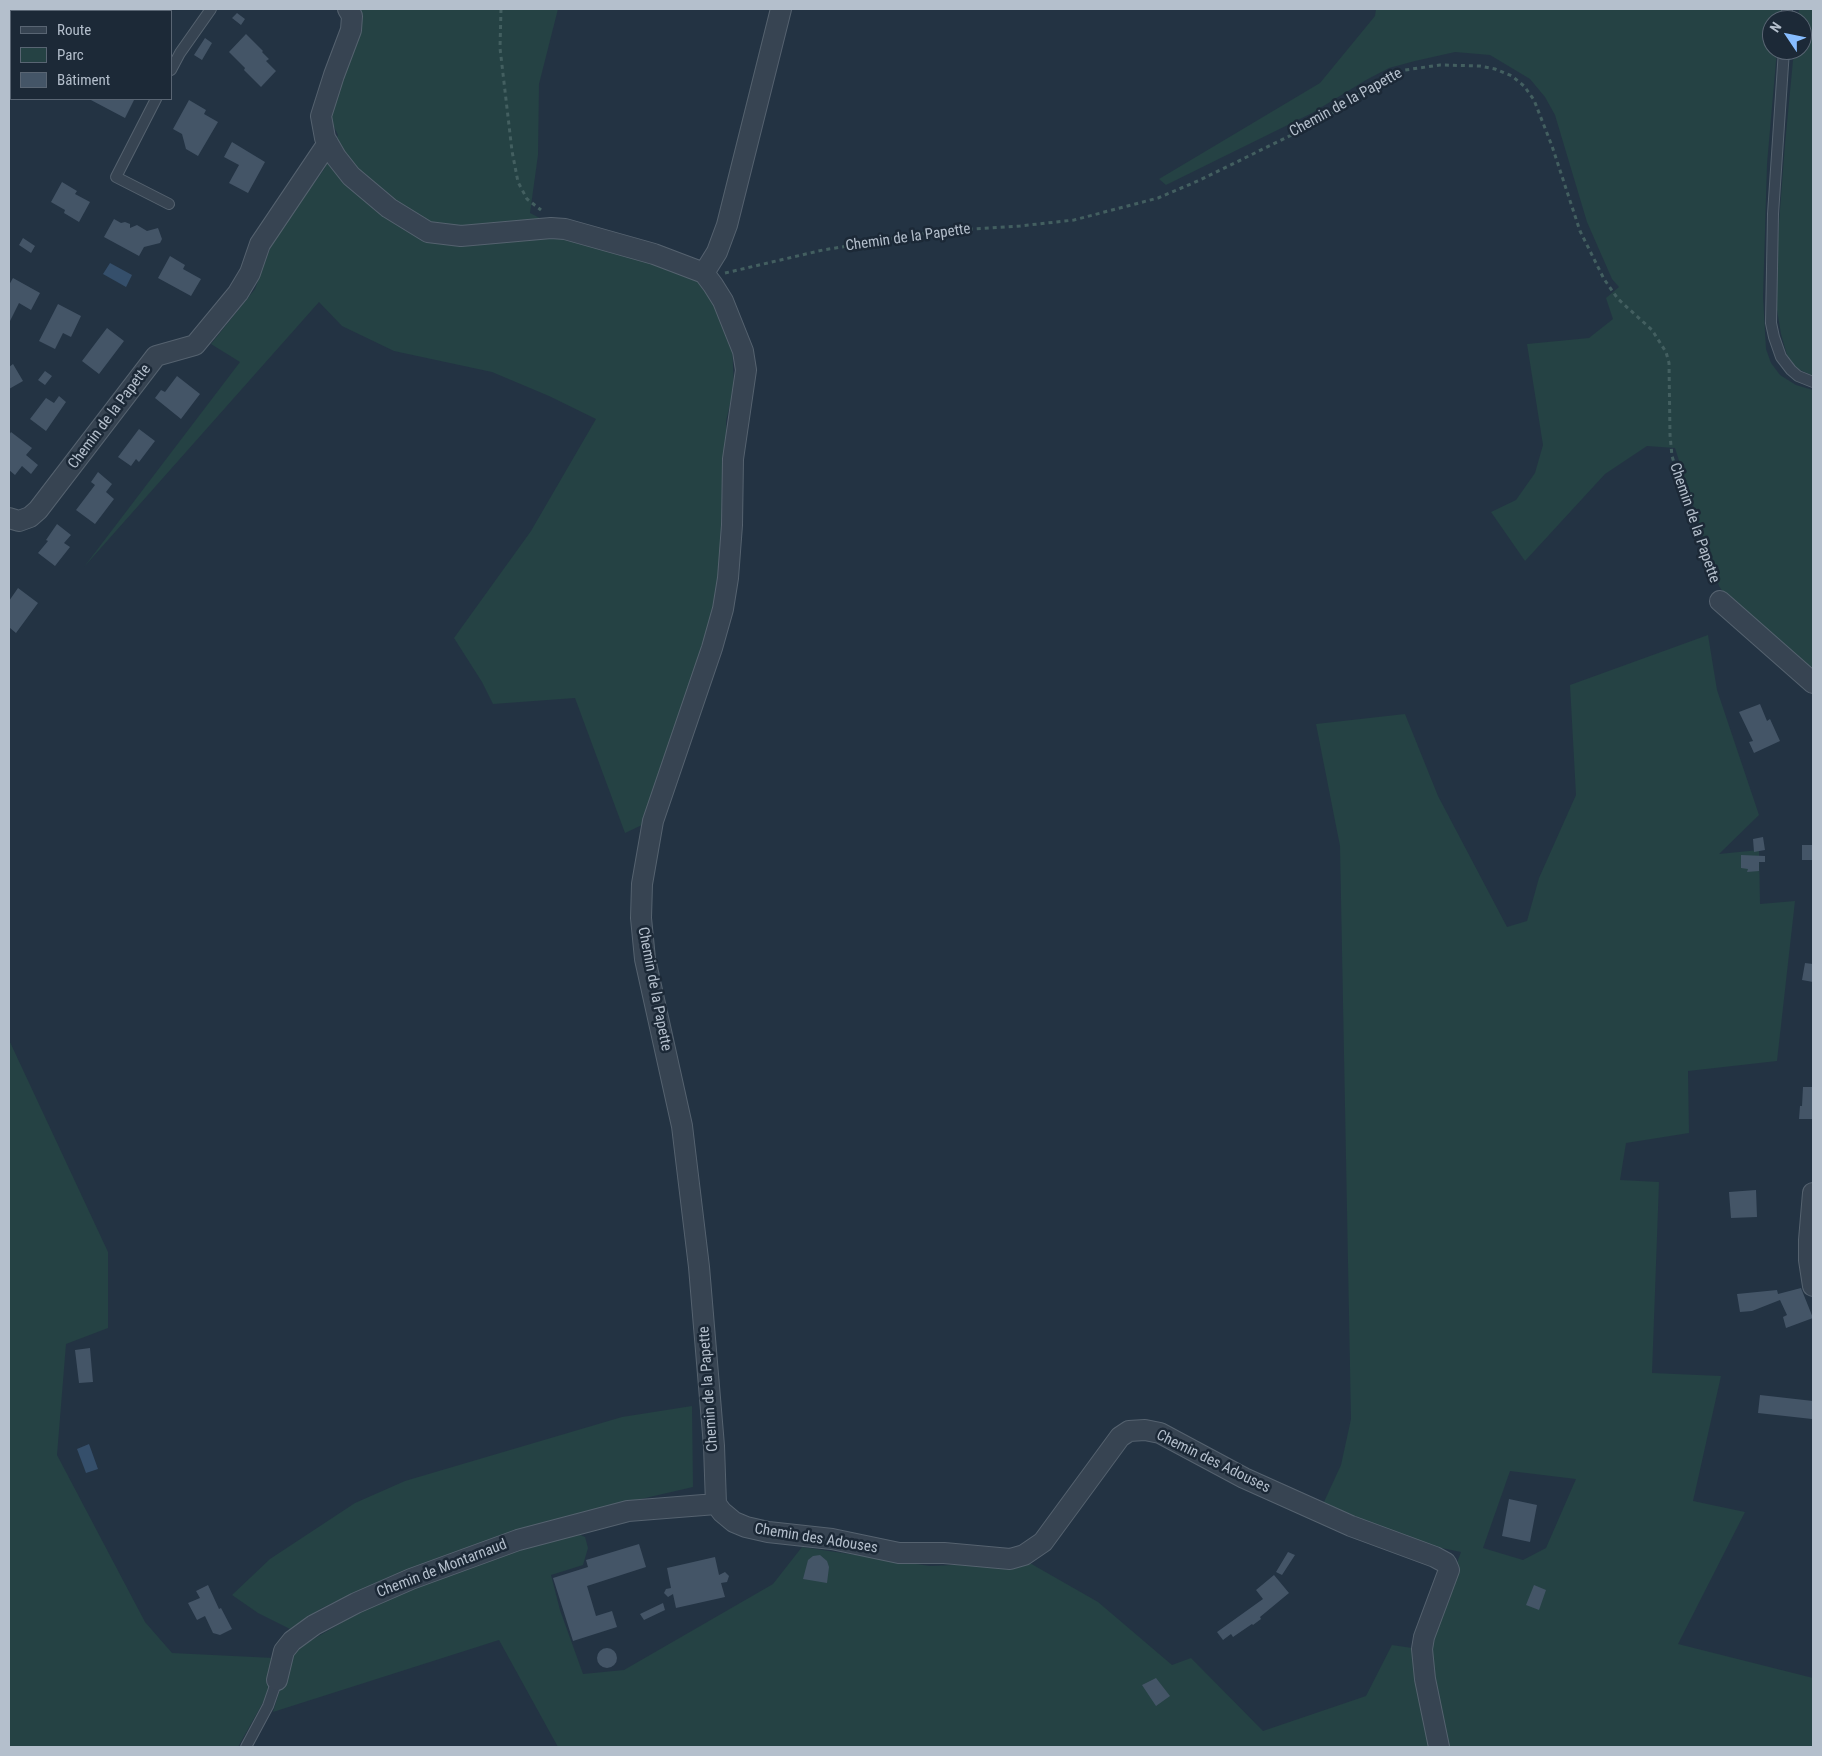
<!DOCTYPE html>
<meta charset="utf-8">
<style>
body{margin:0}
#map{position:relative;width:1822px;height:1756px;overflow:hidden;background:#233343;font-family:"Roboto Condensed",sans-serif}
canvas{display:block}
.frame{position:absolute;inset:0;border:10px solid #b4bfcc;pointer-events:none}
.legend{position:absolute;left:10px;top:10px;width:162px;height:90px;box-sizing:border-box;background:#1c2937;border:1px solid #596573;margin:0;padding:6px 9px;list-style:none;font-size:15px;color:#b4bfcc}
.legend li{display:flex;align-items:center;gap:10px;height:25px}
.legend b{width:25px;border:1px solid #596573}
.north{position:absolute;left:1762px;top:10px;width:50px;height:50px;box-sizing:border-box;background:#1c2937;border:1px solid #596573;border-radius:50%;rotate:304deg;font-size:14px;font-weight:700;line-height:20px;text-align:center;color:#b4bfcc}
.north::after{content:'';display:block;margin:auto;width:18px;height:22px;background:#87bdff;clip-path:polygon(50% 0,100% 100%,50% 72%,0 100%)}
</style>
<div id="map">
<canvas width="1822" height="1756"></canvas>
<div class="frame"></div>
<ul class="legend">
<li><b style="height:6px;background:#374452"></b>Route</li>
<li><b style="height:14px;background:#254244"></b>Parc</li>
<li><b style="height:14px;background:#445567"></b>Bâtiment</li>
</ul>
<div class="north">N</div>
</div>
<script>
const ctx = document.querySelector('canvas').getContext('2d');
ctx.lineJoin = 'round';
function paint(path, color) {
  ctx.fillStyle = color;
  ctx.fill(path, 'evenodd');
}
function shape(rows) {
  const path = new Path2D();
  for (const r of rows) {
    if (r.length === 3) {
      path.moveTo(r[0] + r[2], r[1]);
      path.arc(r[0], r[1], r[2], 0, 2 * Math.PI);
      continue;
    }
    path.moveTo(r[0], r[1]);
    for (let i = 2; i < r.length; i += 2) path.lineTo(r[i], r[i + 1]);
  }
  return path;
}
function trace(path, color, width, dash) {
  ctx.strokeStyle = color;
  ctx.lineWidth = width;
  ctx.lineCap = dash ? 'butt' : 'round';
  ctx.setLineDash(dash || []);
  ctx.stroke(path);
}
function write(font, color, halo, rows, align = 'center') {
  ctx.font = font + ' "Roboto Condensed",sans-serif';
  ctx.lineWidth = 5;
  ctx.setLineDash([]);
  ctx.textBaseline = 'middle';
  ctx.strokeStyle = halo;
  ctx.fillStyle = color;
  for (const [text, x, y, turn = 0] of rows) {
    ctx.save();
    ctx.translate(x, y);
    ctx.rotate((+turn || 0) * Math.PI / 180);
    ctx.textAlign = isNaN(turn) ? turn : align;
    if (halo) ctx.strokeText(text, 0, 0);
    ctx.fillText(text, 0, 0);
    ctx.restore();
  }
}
const green = shape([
 [360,9,558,9,539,84,538,155,530,213,589,243,615,247,696,279,718,308,732,343,734,387,726,421,727,458,716,618,642,825,625,833,575,698,493,704,482,682,454,638,531,531,596,419,549,396,492,372,394,351,342,326,319,302,84,567,240,362,211,344,255,289,274,238,325,168,338,135,328,115,360,26,362,12],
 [1376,9,1781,9,1780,20,1772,20,1772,50,1777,50,1767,164,1763,297,1766,349,1771,363,1780,375,1796,385,1813,390,1813,671,1731,604,1719,586,1675,448,1647,446,1605,474,1525,561,1491,512,1516,500,1535,473,1543,445,1527,344,1589,338,1613,319,1606,298,1619,287,1612,279,1587,222,1555,115,1545,97,1530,79,1490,55,1455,52,1415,61,1389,68,1366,80,1312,113,1166,185,1159,179,1320,83,1375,16],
 [1799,9,1813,9,1813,376,1796,368,1787,355,1781,334,1776,304,1778,236,1785,144,1794,50,1802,50,1802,20,1798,20],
 [1708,635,1717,690,1759,815,1719,854,1759,850,1760,904,1795,901,1777,1061,1688,1071,1689,1133,1626,1143,1620,1180,1659,1182,1652,1373,1721,1376,1693,1501,1745,1512,1678,1644,1813,1678,1813,1747,1443,1747,1428,1641,1461,1552,1403,1540,1323,1504,1341,1465,1351,1419,1340,846,1316,724,1405,714,1438,796,1507,927,1527,921,1539,878,1576,795,1570,685],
 [1510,1471,1576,1479,1546,1548,1523,1560,1483,1548],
 [9,1040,108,1252,108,1328,66,1344,57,1455,145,1622,172,1653,274,1658,266,1697,238,1747,9,1747],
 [692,1406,693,1487,615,1505,456,1554,389,1577,322,1608,290,1629,258,1613,232,1595,270,1559,355,1503,405,1481,622,1417],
 [569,1530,585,1537,588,1548,583,1565,551,1575,560,1610,583,1674,624,1670,773,1584,802,1547,930,1566,1028,1562,1098,1602,1172,1665,1191,1658,1263,1731,1366,1696,1392,1645,1419,1649,1429,1747,558,1747,499,1640,273,1712,288,1662,298,1648,393,1593]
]);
const water = shape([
 [110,263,132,275,126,287,103,274],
 [89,1444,98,1469,86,1473,77,1449]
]);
const building = shape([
 [237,13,245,19,241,25,232,18],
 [246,34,263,51,262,52,269,59,266,61,276,71,261,87,244,70,245,68,229,52],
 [205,38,212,43,202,60,194,55],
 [89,99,132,99,134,100,125,118],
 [189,100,206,110,204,114,218,122,198,156,186,149,182,134,173,129],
 [232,142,265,162,248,193,229,183,239,165,224,157],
 [62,182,77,191,75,194,90,202,79,222,64,213,65,210,51,202],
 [114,219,121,223,125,222,130,224,130,228,137,225,147,231,158,228,162,239,160,243,144,247,139,256,104,237],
 [23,238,35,246,31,253,19,245],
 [170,256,185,265,183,269,201,279,191,296,158,278],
 [13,278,40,293,31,310,19,303,9,323,9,285],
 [58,304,81,316,71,337,63,333,55,349,39,341],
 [107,328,124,341,99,374,82,361],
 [13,364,23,381,9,389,9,367],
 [45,371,52,376,45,385,38,380],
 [177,376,200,394,181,419,155,398,161,390,165,392],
 [59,396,66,402,46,431,30,419,46,398,54,403],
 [139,429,155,441,139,462,136,459,131,466,118,457],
 [11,432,32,448,26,455,38,465,31,474,22,466,15,475,9,470,9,435],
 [98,472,112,484,106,492,114,499,95,524,76,510,95,485,91,482],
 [57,524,71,535,64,543,70,547,55,566,38,553,48,541,46,540],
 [18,588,38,603,16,633,10,628,9,631,9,601],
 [1760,704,1767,721,1770,719,1780,741,1754,753,1749,742,1753,741,1739,712],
 [1763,837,1765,850,1754,852,1753,839],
 [1802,845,1813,845,1813,860,1802,860],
 [1741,855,1765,856,1765,862,1759,862,1759,871,1747,872,1748,869,1741,868],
 [1805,963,1813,964,1813,982,1802,980],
 [1803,1087,1813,1087,1813,1119,1799,1119,1800,1106,1802,1106],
 [1756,1190,1757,1217,1731,1218,1729,1192],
 [1801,1288,1813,1318,1786,1328,1783,1317,1787,1315,1780,1300,1752,1311,1740,1312,1737,1294,1777,1290,1778,1294],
 [90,1348,93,1382,79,1383,75,1350],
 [1760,1395,1813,1401,1812,1419,1758,1413],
 [1509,1499,1537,1505,1530,1542,1502,1536],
 [639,1544,646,1567,587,1586,596,1616,612,1611,617,1627,573,1641,553,1578,588,1567,586,1560],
 [1288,1552,1295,1555,1282,1575,1276,1572],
 [820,1555,827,1561,829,1567,827,1583,803,1579,808,1560,813,1556],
 [715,1557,719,1575,725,1572,729,1576,727,1582,721,1583,725,1597,676,1608,673,1594,668,1597,664,1593,666,1589,671,1588,667,1568],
 [1274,1575,1289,1593,1260,1617,1261,1619,1253,1625,1252,1624,1233,1637,1231,1634,1223,1640,1217,1632,1263,1599,1256,1590],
 [208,1585,219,1609,221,1608,232,1629,220,1635,213,1633,205,1616,197,1620,188,1603,200,1598,196,1591],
 [1534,1585,1546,1590,1539,1610,1526,1605],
 [663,1603,665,1610,644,1620,640,1614],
 [607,1658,10],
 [1156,1678,1170,1696,1156,1706,1142,1685]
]);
const path = shape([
 [501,9,500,48,512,151,518,182,527,199,541,210],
 [725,273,823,250,940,231,1020,226,1074,220,1158,198,1200,180,1322,120,1354,97,1398,71,1440,65,1480,66,1495,69,1512,76,1524,86,1534,100,1552,146,1580,231,1604,279,1618,299,1652,330,1666,352,1669,363,1670,435,1672,456,1687,506,1715,584]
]);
const lane = shape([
 [1786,20,1787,9],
 [1784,50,1773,214,1771,323,1774,337,1781,357,1791,370,1798,376,1813,382],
 [171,70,180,53,211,9],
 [156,99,116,177,169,204],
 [246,1747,268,1706,277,1680]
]);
const street = shape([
 [348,9,352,16,351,30,334,75,321,116,325,138,336,157,351,176,389,208,428,232,461,236,551,228,565,229,654,254,704,273,713,285,723,301,743,351,746,370,733,459,732,525,728,578,723,609,712,648,653,821,642,884,641,918,645,959,682,1126,699,1267,714,1446,716,1504,722,1512,734,1522,746,1527,768,1532,832,1539,899,1553,944,1553,1010,1559,1024,1555,1043,1542,1120,1437,1129,1431,1145,1430,1160,1433,1244,1478,1351,1526,1435,1557,1446,1563,1449,1570,1424,1637,1422,1649,1425,1679,1439,1747],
 [704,273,717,252,727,225,781,9],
 [9,518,19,521,30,517,38,510,156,356,195,345,238,293,250,273,260,244,328,143],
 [1720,601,1813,683],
 [1813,1193,1809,1240,1809,1260,1813,1286],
 [277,1680,284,1651,292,1641,314,1625,356,1603,411,1579,518,1540,628,1511,716,1504]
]);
const streetNames = [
 ["Chemin de la Papette",1346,103,-29],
 ["Chemin de la Papette",908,238,-8],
 ["Chemin de la Papette",110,417,-53],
 ["Chemin de la Papette",1694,523,71],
 ["Chemin de la Papette",654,989,79],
 ["Chemin de la Papette",709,1389,-94],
 ["Chemin des Adouses",1213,1462,26],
 ["Chemin des Adouses",816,1539,9],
 ["Chemin de Montarnaud",442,1569,-21]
];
paint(green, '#254244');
paint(water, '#354f6b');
paint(building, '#445567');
trace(lane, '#55626f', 12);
trace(street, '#55626f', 22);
trace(path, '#435f60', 3, [4, 4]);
trace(lane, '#374452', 10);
trace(street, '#374452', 20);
write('15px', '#b4bfcc', '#1c2937', streetNames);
</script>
